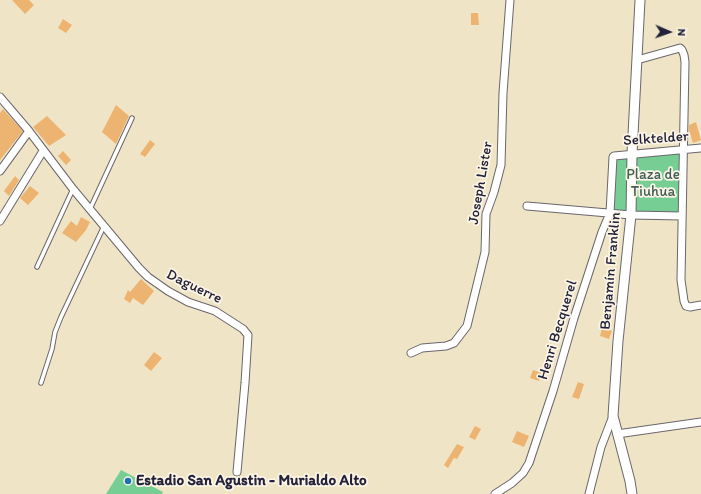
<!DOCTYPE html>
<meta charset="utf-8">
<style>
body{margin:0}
#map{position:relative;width:701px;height:494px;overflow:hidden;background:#efe5c6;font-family:Itim,sans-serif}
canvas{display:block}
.north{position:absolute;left:649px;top:12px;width:40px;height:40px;-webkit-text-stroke:3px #fcf5e5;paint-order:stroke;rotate:92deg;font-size:11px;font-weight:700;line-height:16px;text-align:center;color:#22223b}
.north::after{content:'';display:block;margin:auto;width:14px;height:18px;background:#22223b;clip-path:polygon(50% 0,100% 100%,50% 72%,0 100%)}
</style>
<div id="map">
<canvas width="701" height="494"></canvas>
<div class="north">N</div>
</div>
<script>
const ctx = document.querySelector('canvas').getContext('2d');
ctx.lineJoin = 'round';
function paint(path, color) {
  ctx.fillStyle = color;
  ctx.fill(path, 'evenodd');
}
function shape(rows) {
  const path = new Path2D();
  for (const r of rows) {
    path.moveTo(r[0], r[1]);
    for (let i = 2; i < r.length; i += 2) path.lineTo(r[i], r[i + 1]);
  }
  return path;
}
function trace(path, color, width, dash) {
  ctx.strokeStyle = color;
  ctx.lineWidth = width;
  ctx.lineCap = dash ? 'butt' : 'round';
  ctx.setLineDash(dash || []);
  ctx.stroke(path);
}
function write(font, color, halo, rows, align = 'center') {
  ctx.font = font + ' Itim,sans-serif';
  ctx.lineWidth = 3.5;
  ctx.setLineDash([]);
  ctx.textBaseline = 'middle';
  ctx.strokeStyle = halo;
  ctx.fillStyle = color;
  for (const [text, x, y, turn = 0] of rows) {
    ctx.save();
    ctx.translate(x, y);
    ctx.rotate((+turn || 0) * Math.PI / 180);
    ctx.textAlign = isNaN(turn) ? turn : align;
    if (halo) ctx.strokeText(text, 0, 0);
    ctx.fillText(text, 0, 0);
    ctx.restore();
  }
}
const green = shape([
 [683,152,681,214,611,212,614,158],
 [121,470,163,492,162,494,106,494]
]);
const building = shape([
 [12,0,29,0,34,5,25,14],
 [471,13,478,13,479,25,471,25],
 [63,19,72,25,66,33,58,28],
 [116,105,129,116,116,144,102,132],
 [3,109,23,131,0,160,0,113],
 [47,116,66,135,49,146,33,127],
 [696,122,701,140,693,143,689,130,689,125],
 [150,140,155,144,145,157,140,154],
 [63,151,71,160,66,165,58,156],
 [15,176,19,180,9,196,4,191],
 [30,186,39,193,28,205,20,198],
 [81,217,90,222,86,230,76,242,62,233,71,221,77,226],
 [141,279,154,291,143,305,133,298,130,303,124,299,128,290,130,292],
 [606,323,612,324,610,330,612,331,609,339,600,336,602,328,605,328],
 [154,352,162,358,151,371,144,365],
 [533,370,542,373,539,381,530,378],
 [578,382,584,384,579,399,572,397],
 [475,426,481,429,475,440,469,437],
 [517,431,529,436,524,447,512,442],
 [457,444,464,447,457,459,454,458,448,468,444,465]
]);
const service = shape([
 [90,209,132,118],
 [37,267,73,189],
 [41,383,52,349,55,332,61,317,104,226]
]);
const minor = shape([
 [637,60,680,48,682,50,684,55,685,62,681,280,684,301,686,306,690,307,701,305],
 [0,97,29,131,73,189,139,268,148,277,168,291,188,302,215,311,243,329,248,335,245,383,237,472],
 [0,171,29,131],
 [527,206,631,215,682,216],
 [0,221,43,151],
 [411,353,422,348,446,346,454,343,467,326,485,252,486,214,494,192,501,165,503,93,510,0],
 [617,434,701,422],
 [495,494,512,483,523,473,529,463,553,391,574,318,602,232,610,213,613,157,614,156,701,148],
 [589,494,601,447,613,416]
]);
const tertiary = shape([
 [632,494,630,481,613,416,618,341,631,215,632,154,640,0]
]);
const markers = [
 [128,481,4,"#1f6fb2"]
];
const streetNames = [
 ["Selktelder",656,139,-4],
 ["Joseph Lister",481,183,-80],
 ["Benjamín Franklin",611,271,-85],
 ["Daguerre",194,287,26],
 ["Henri Becquerel",558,330,-73]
];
const parkNames = [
 ["Plaza de",653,175],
 ["Tiuhua",653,192]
];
const poiNames = [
 ["Estadio San Agustin - Murialdo Alto",136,481]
];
paint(green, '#76ce94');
paint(building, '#edb371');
trace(service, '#6a666c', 5.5);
trace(minor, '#6a666c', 9);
trace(tertiary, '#6a666c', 11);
trace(service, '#fff', 3.5);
trace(minor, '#fff', 7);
trace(tertiary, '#fff', 9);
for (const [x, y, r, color] of markers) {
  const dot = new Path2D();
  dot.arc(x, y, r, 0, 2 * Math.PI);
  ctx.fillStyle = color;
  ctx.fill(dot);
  trace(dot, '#fcf5e5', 1.5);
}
write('15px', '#22223b', '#fcf5e5', streetNames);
write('15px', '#3f5e5a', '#fcf5e5', parkNames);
write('bold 15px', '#22223b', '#fcf5e5', poiNames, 'left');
</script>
